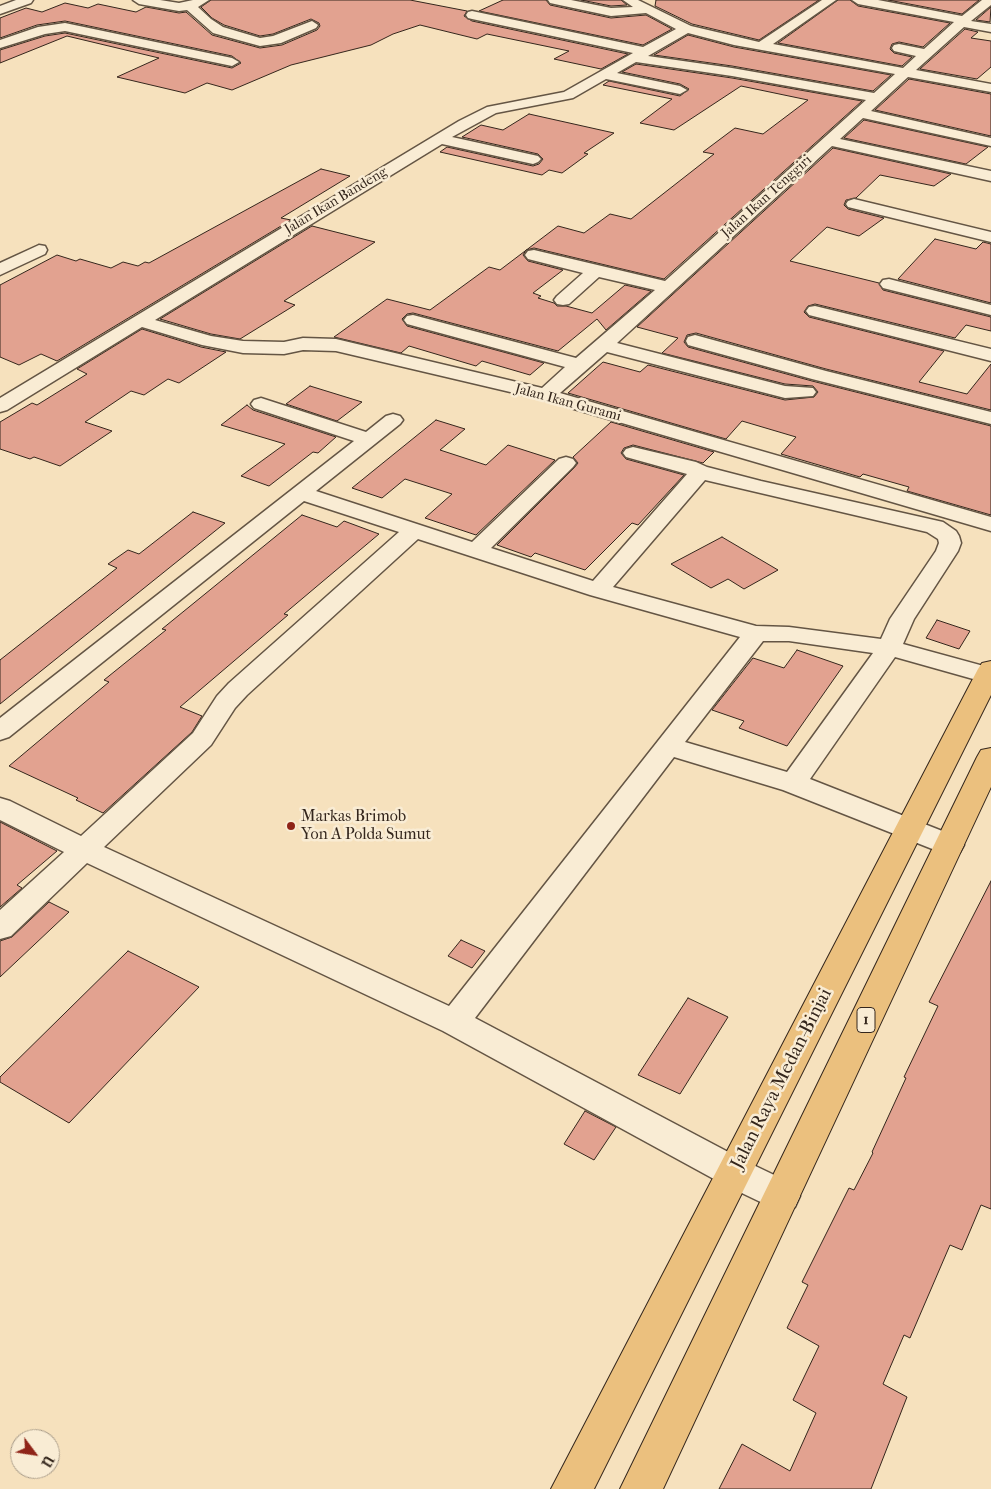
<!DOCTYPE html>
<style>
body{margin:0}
#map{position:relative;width:991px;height:1489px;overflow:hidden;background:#f6e1bd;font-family:"IM FELL French Canon",serif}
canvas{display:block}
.north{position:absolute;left:10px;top:1429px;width:50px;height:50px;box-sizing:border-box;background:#f9ecd4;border:1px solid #aa9d8a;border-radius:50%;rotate:121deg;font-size:14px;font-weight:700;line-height:20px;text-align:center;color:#34261c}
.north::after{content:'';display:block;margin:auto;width:18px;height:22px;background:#8f2418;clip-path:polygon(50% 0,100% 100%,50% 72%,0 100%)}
</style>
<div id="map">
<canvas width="991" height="1489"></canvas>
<div class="north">U</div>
</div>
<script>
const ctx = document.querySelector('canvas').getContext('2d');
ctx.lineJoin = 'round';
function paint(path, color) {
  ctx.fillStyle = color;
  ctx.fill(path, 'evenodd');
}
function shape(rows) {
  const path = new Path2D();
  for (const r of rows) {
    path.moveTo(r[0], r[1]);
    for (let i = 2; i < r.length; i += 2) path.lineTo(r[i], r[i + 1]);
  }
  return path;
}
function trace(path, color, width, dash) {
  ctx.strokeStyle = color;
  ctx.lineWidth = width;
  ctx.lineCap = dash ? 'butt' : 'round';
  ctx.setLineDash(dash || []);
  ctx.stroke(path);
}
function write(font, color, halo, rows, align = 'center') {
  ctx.font = font + ' "IM FELL French Canon",serif';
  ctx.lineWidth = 5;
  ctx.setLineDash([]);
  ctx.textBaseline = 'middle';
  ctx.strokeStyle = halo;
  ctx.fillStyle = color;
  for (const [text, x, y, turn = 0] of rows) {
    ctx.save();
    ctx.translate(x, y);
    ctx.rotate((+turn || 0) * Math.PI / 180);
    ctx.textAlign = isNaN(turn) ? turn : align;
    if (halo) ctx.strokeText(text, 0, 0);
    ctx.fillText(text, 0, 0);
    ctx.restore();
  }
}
const building = shape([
 [211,0,410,0,467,11,464,16,472,21,628,54,601,69,554,59,569,51,487,34,477,39,420,25,393,34,371,45,291,65,232,90,207,83,185,93,117,77,159,58,67,36,0,63,0,50,45,36,65,33,232,68,241,63,232,56,65,21,37,25,0,38,0,18,26,8,42,12,65,3,88,8,98,4,136,12,146,7,179,13,186,12,212,35,260,48,282,45,317,30,320,26,319,23,311,19,273,34,260,36,224,25,212,18,201,7,211,0],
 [503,0,546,0,550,5,611,18,646,15,672,29,643,45,479,11,503,0],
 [581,0,621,0,627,5,611,6,581,0],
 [656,0,819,0,759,40,692,24,655,6,656,0],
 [838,0,850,0,858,6,950,23,923,47,899,42,892,44,890,49,894,53,912,57,902,66,778,43,838,0],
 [888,0,979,0,962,14,888,0],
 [991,7,990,22,976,20,991,7],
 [965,29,978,32,971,38,991,41,991,67,977,79,920,69,965,29],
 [688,35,734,47,891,75,873,91,732,66,654,55,688,35],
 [636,64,732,78,862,101,664,279,534,248,526,250,523,255,528,261,563,270,533,293,541,296,538,298,554,303,557,306,566,306,592,313,625,285,651,291,606,330,597,319,558,351,413,313,407,314,402,319,407,326,544,363,530,375,482,361,476,366,409,346,401,353,334,337,387,299,430,310,489,267,500,270,558,226,584,233,610,214,631,219,714,154,703,152,735,128,763,134,808,100,741,86,674,130,640,123,672,99,603,85,609,81,680,96,689,89,680,84,622,72,636,64],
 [909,79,991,94,991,136,875,110,909,79],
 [529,114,614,133,584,153,588,154,562,173,549,170,542,175,440,152,447,147,533,166,539,164,543,159,538,154,462,137,481,125,503,130,529,114],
 [864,120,988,147,966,164,844,138,864,120],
 [833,148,951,174,934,186,880,175,856,198,846,200,844,205,848,209,884,218,859,236,827,227,790,261,879,283,883,290,991,317,991,331,966,325,955,338,815,304,808,306,804,312,809,317,944,351,919,382,967,394,991,364,991,410,826,369,696,333,687,335,684,342,688,347,812,381,991,426,991,515,907,491,909,487,863,474,860,477,781,454,796,437,742,421,726,439,568,393,603,362,640,372,648,365,785,400,814,397,818,392,813,386,785,384,662,353,678,338,637,327,833,148],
 [321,169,350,176,281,218,291,220,57,361,41,354,19,365,0,357,0,285,57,255,76,261,80,259,111,268,123,262,138,266,145,262,149,263,321,169],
 [312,226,375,242,284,301,295,305,240,339,211,334,160,319,312,226],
 [935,239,976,249,983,242,991,244,991,303,898,279,935,239],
 [142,329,201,347,226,352,179,383,168,379,144,395,131,391,85,422,112,431,60,466,34,457,30,459,0,449,0,422,32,403,37,405,87,374,77,369,142,329],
 [310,386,362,402,337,421,286,404,310,386],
 [247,405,253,410,336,437,318,453,313,452,269,486,241,476,285,444,221,425,247,405],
 [436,420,465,429,440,450,486,465,508,445,555,460,476,535,425,518,452,494,405,479,382,498,352,488,436,420],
 [611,422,714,452,703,463,633,445,624,448,621,453,626,459,684,475,638,525,632,523,585,570,535,553,531,557,497,545,574,468,578,463,573,457,611,422],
 [193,512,225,523,0,704,0,660,117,568,108,564,128,550,139,554,193,512],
 [302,515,337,527,344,521,379,534,284,614,288,615,180,707,202,716,192,732,103,813,76,800,78,798,9,766,109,682,104,680,166,630,162,629,302,515],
 [722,537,778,570,744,589,728,579,711,588,671,564,722,537],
 [937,620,970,631,959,649,926,638,937,620],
 [797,650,843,666,787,746,739,728,744,721,712,710,753,658,784,668,797,650],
 [0,822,57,851,17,885,22,888,0,907,0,822],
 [991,881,991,1209,981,1205,962,1250,950,1245,910,1338,904,1335,883,1384,907,1397,871,1489,719,1489,742,1444,790,1471,816,1413,793,1400,819,1346,787,1328,808,1285,802,1282,849,1188,854,1190,873,1153,872,1152,906,1078,904,1077,938,1006,929,1002,991,881],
 [49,902,69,912,0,977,0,941,12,937,49,902],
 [461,940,485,951,472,968,448,956,461,940],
 [128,951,199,987,69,1123,0,1082,0,1077,128,951],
 [688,998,728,1017,680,1094,638,1075,688,998],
 [585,1111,616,1127,594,1160,564,1144,585,1111]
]);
const minor = shape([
 [16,0,33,0,31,3,0,14,0,6,16,0],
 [133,0,160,0,179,3,193,0,209,0,198,7,211,19,223,27,260,38,273,36,312,21,318,25,316,28,281,43,260,46,213,33,187,10,179,11,139,4,133,0],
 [548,0,571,0,611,8,633,7,623,0,638,0,691,26,759,42,822,0,836,0,773,44,903,68,916,56,894,51,892,48,894,45,899,44,924,49,954,22,858,4,852,0,878,0,962,16,982,0,991,0,991,5,971,21,991,24,991,32,964,27,916,70,991,84,991,92,908,77,871,111,991,138,991,146,863,118,840,139,991,171,991,181,832,146,617,343,785,386,813,388,816,392,813,396,785,398,607,352,560,393,991,517,991,531,540,399,336,351,303,350,284,354,243,353,202,345,142,327,7,410,0,412,0,398,459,121,487,107,564,92,633,53,472,19,468,18,466,15,468,12,472,11,643,47,676,29,646,13,611,16,550,3,548,0],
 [688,33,734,45,895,74,874,93,732,68,648,56,688,33],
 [636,62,732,76,866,100,665,281,534,250,528,251,525,255,528,259,583,273,557,296,554,300,557,304,563,305,569,304,599,277,655,290,576,358,413,315,407,316,404,320,407,324,565,367,542,388,336,339,303,338,284,342,243,341,211,336,155,320,442,144,533,164,538,162,541,159,538,156,452,137,496,113,573,98,606,79,680,94,687,90,680,86,617,73,636,62],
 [65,23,232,58,239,62,232,66,65,31,45,34,0,48,0,40,38,27,65,23],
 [854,199,991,232,991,242,848,207,846,204,848,201,854,199],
 [39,245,45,246,47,250,45,254,0,275,0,263,39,245],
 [889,279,991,305,991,315,883,288,880,284,883,280,889,279],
 [815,306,991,349,991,361,809,315,806,311,809,307,815,306],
 [695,335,826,371,991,412,991,424,812,379,688,345,686,341,688,337,695,335],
 [261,398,366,432,386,416,393,414,400,416,403,420,400,424,316,491,472,542,559,459,566,457,573,459,576,463,573,467,491,548,593,581,687,474,626,457,623,453,626,449,633,447,696,462,707,467,761,481,943,522,956,531,959,536,961,543,958,551,914,619,903,644,991,668,991,684,895,657,810,779,960,838,964,845,960,852,950,855,940,852,783,790,674,757,475,1018,747,1162,795,1185,800,1196,795,1207,783,1211,771,1207,723,1184,443,1031,87,863,11,936,0,939,0,910,64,852,0,820,0,798,10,801,81,836,193,733,217,696,229,683,399,532,304,501,9,737,0,740,0,718,354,441,254,408,251,404,254,400,261,398],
 [705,480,927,532,938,539,939,543,936,551,890,619,881,639,789,627,756,626,613,587,705,480],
 [418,539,590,595,740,637,449,1006,104,847,211,745,235,708,247,695,418,539],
 [763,641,789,641,873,653,787,772,685,742,763,641]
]);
const major = shape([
 [991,661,991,695,594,1489,551,1489,978,669,982,663,991,661],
 [991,748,991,787,663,1489,620,1489,977,757,981,750,991,748]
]);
const markers = [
 [291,826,5,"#8f2418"]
];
const farStreetnames = [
 ["Jalan Ikan Tenggiri",767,197,-42],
 ["Jalan Ikan Bandeng",336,201,-31],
 ["Jalan Ikan Gurami",568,403,15]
];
const shields = [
 [866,1020,18]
];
const shieldNames = [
 ["1",866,1020]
];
const poiNames = [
 ["Markas Brimob",301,817],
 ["Yon A Polda Sumut",301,835]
];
const nearStreetnames = [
 ["Jalan Raya Medan-Binjai",782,1079,-63]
];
paint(building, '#e2a290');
trace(building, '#34261c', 1);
trace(minor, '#645544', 3);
trace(major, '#34261c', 2);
paint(minor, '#f9ecd4');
paint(major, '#ebc07e');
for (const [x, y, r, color] of markers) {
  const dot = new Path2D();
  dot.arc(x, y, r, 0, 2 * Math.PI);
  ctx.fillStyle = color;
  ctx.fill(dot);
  trace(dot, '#f9ecd4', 2);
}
write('14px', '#34261c', '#f9ecd4', farStreetnames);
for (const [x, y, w] of shields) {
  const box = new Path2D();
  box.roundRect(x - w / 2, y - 12.5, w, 25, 4);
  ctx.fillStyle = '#f9ecd4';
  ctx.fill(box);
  trace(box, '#34261c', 1);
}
write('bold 15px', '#34261c', null, shieldNames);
write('16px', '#34261c', '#f9ecd4', poiNames, 'left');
write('19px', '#34261c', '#f9ecd4', nearStreetnames);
</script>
